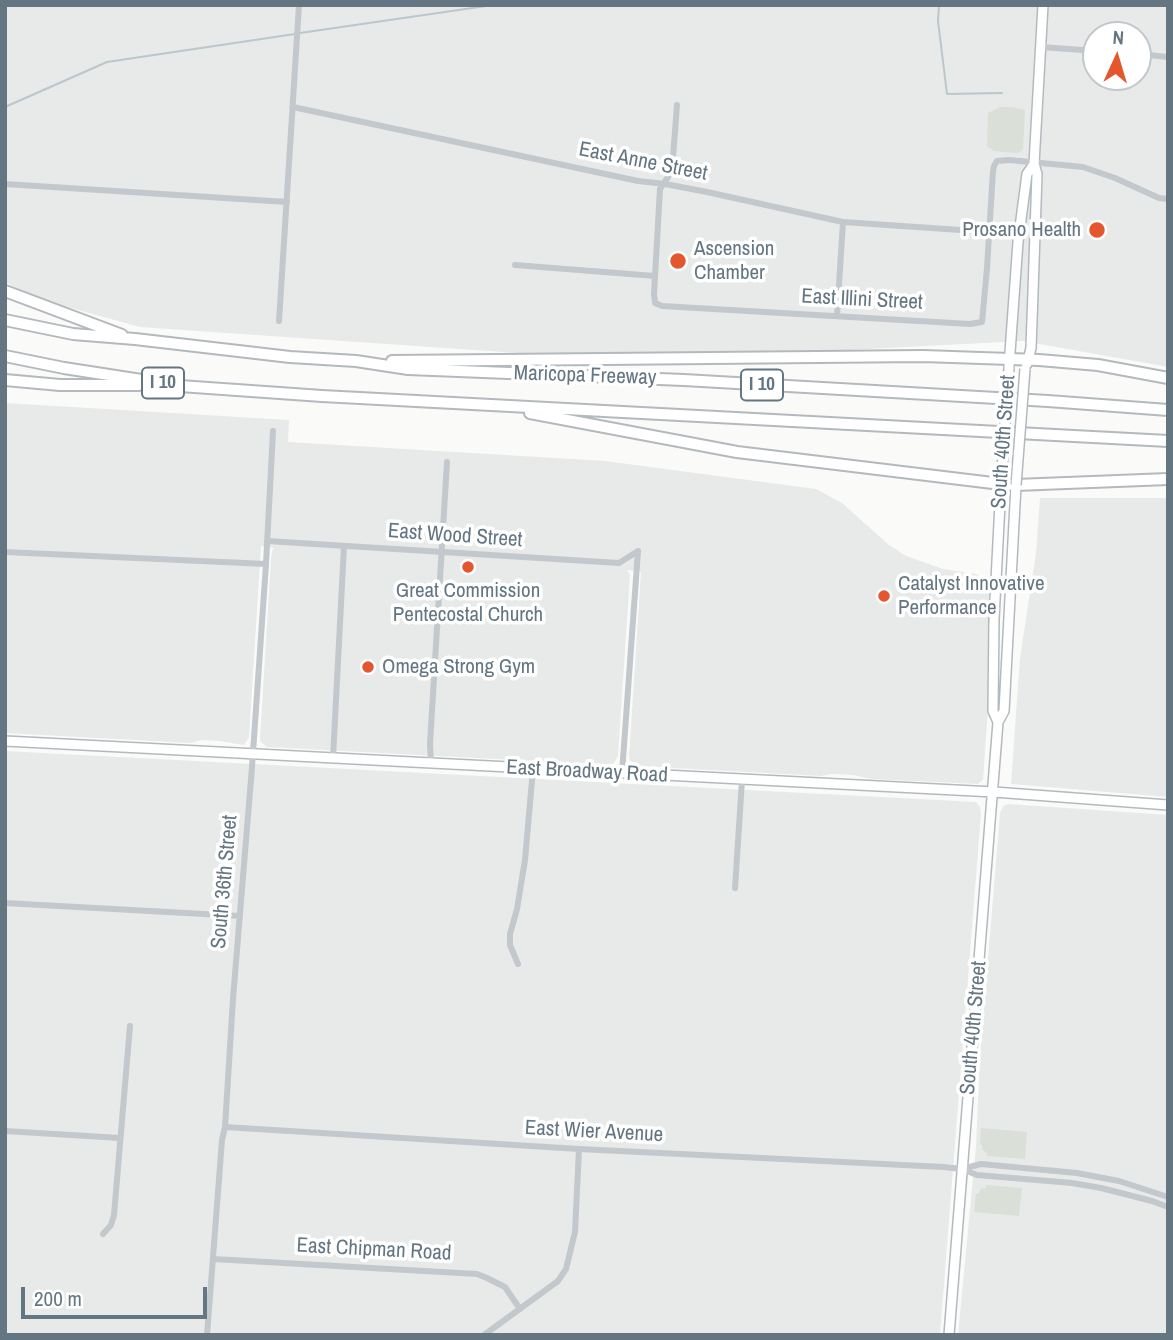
<!DOCTYPE html>
<style>
body{margin:0}
#map{position:relative;width:1173px;height:1340px;overflow:hidden;background:#fafaf8;font-family:"Archivo Narrow",sans-serif}
canvas{display:block}
.frame{position:absolute;inset:0;border:7px solid #657683;pointer-events:none}
.north{position:absolute;left:1082px;top:21px;width:70px;height:70px;box-sizing:border-box;background:#fff;border:2px solid #c1c8cd;border-radius:50%;rotate:4deg;font-size:19px;font-weight:700;line-height:28px;text-align:center;color:#657683}
.north::after{content:'';display:block;margin:auto;width:24px;height:32px;background:#e4572e;clip-path:polygon(50% 0,100% 100%,50% 72%,0 100%)}
.scale{position:absolute;left:21px;top:1287px;width:186px;height:32px;box-sizing:border-box;border:4px solid #657683;border-top:0;padding-left:9px;font-size:21px;line-height:24px;white-space:nowrap;color:#657683;-webkit-text-stroke:5px #fff;paint-order:stroke}
</style>
<div id="map">
<canvas width="1173" height="1340"></canvas>
<div class="frame"></div>
<div class="north">N</div>
<div class="scale">200 m</div>
</div>
<script>
const ctx = document.querySelector('canvas').getContext('2d');
ctx.lineJoin = 'round';
function paint(path, color) {
  ctx.fillStyle = color;
  ctx.fill(path, 'evenodd');
}
function shape(rows) {
  const path = new Path2D();
  for (const r of rows) {
    path.moveTo(r[0], r[1]);
    for (let i = 2; i < r.length; i += 2) path.lineTo(r[i], r[i + 1]);
  }
  return path;
}
function trace(path, color, width, dash) {
  ctx.strokeStyle = color;
  ctx.lineWidth = width;
  ctx.lineCap = dash ? 'butt' : 'round';
  ctx.setLineDash(dash || []);
  ctx.stroke(path);
}
function write(font, color, halo, rows, align = 'center') {
  ctx.font = font + ' "Archivo Narrow",sans-serif';
  ctx.lineWidth = 7;
  ctx.setLineDash([]);
  ctx.textBaseline = 'middle';
  ctx.strokeStyle = halo;
  ctx.fillStyle = color;
  for (const [text, x, y, turn = 0] of rows) {
    ctx.save();
    ctx.translate(x, y);
    ctx.rotate((+turn || 0) * Math.PI / 180);
    ctx.textAlign = isNaN(turn) ? turn : align;
    if (halo) ctx.strokeText(text, 0, 0);
    ctx.fillText(text, 0, 0);
    ctx.restore();
  }
}
const built = shape([
 [5,5,1168,5,1168,367,1023,341,634,361,140,327,38,299,5,282],
 [1096,35,1138,35,1138,77,1096,77],
 [5,403,289,420,288,442,605,461,816,489,842,503,889,545,906,556,943,569,976,574,983,579,989,587,990,593,988,708,983,780,978,784,871,779,853,775,831,774,821,776,636,766,631,762,629,758,641,572,627,570,630,575,618,756,614,763,610,765,267,747,261,742,260,739,271,560,272,551,274,548,261,546,249,737,244,745,219,741,201,740,191,743,5,733],
 [1040,498,1168,498,1168,797,1011,784,1020,658,1036,553],
 [5,751,976,802,980,807,981,813,940,1335,5,1335],
 [1008,804,1168,815,1168,1335,958,1335,976,1146,980,1057,1000,813,1003,806]
]);
const green = shape([
 [1000,107,1013,107,1025,110,1023,149,1020,152,1016,153,994,151,987,146,988,113],
 [981,1128,1027,1132,1025,1159,987,1156,987,1153,982,1149,982,1145,980,1144],
 [986,1185,1022,1188,1019,1216,974,1212,976,1194,978,1194,981,1189,986,1188]
]);
const stream = shape([
 [939,5,938,21,947,94,1002,93],
 [300,33,493,5],
 [5,107,107,62,295,34]
]);
const minor = shape([
 [1041,47,1096,51],
 [1138,54,1168,57],
 [677,105,673,157,668,177,660,189,654,294,655,303,662,306,970,324,982,322,987,268,993,171,994,166,997,161,1009,160,1083,167,1115,178,1159,198,1168,199],
 [293,107,638,181,665,184,707,192,843,222,990,232],
 [5,184,287,202],
 [515,265,655,276],
 [837,316,843,222],
 [279,321,299,5],
 [267,541,619,563,638,551],
 [5,552,266,564],
 [333,758,344,546],
 [431,764,430,744,447,462],
 [622,773,638,551],
 [735,888,742,780],
 [5,903,240,916],
 [518,964,510,945,510,934,517,909,525,860,533,769],
 [225,1127,579,1149,944,1167,962,1169,977,1175,1072,1183,1101,1188,1152,1201,1168,1207],
 [5,1131,120,1138],
 [962,1169,981,1164,1077,1173,1119,1181,1168,1197],
 [103,1234,111,1225,114,1215,130,1026],
 [213,1259,477,1274,487,1278,505,1287,520,1309],
 [207,1335,222,1140,225,1127,233,999,252,767,266,564,273,431],
 [484,1335,558,1281,566,1269,575,1232,579,1149]
]);
const secondary = shape([
 [1027,364,1031,348,1033,292,1037,174,1034,164,1043,5],
 [1009,366,1018,242,1027,174,1034,164],
 [998,722,993,711,994,619,1001,484],
 [5,741,994,792,1168,805],
 [949,1335,998,722,1004,711,1016,485]
]);
const motorway = shape([
 [5,291,122,335],
 [5,320,73,334,135,339,290,357,356,361,408,369,684,380,1048,401,1168,410],
 [5,356,64,368,180,386,322,396,1168,441],
 [392,361,923,356,1039,360,1098,365,1168,378],
 [5,380,60,385,139,385],
 [530,413,737,452,1001,484,1016,485,1168,479]
]);
const secondaryBridge = shape([
 [1001,484,1009,368],
 [1016,485,1025,369]
]);
const markers = [
 [1097,230,9,"#e4572e"],
 [678,261,9,"#e4572e"],
 [468,567,7,"#e4572e"],
 [884,596,7,"#e4572e"],
 [368,667,7,"#e4572e"]
];
const shields = [
 [163,383,42],
 [762,385,42]
];
const shieldNames = [
 ["I 10",163,383],
 ["I 10",762,385]
];
const streetNames = [
 ["East Anne Street",643,162,11],
 ["East Illini Street",862,300,3],
 ["Maricopa Freeway",585,376,2],
 ["South 40th Street",1004,442,-86],
 ["East Wood Street",455,536,4],
 ["East Broadway Road",587,772,3],
 ["South 36th Street",225,882,-85],
 ["South 40th Street",974,1028,-85],
 ["East Wier Avenue",594,1132,3],
 ["East Chipman Road",374,1250,3]
];
const poiNames = [
 ["Prosano Health",1081,230,"right"],
 ["Ascension",694,249],
 ["Chamber",694,273],
 ["Catalyst Innovative",898,584],
 ["Performance",898,608],
 ["Great Commission",468,591,"center"],
 ["Pentecostal Church",468,615,"center"],
 ["Omega Strong Gym",382,667]
];
paint(built, '#e8e9e9');
paint(green, '#dadfd7');
trace(stream, '#bbc7cb', 2);
trace(secondary, '#b3babf', 12);
trace(motorway, '#b4b9bd', 14);
trace(minor, '#c3c8cc', 6);
trace(secondary, '#fff', 9);
trace(motorway, '#fff', 10);
trace(secondaryBridge, '#b3babf', 12, []);
trace(secondaryBridge, '#fff', 9);
for (const [x, y, r, color] of markers) {
  const dot = new Path2D();
  dot.arc(x, y, r, 0, 2 * Math.PI);
  ctx.fillStyle = color;
  ctx.fill(dot);
  trace(dot, '#fff', 2.5);
}
for (const [x, y, w] of shields) {
  const box = new Path2D();
  box.roundRect(x - w / 2, y - 15.5, w, 31, 5);
  ctx.fillStyle = '#fff';
  ctx.fill(box);
  trace(box, '#657683', 2);
}
write('bold 19px', '#657683', null, shieldNames);
write('21px', '#657683', '#fff', streetNames);
write('21px', '#657683', '#fff', poiNames, 'left');
</script>
